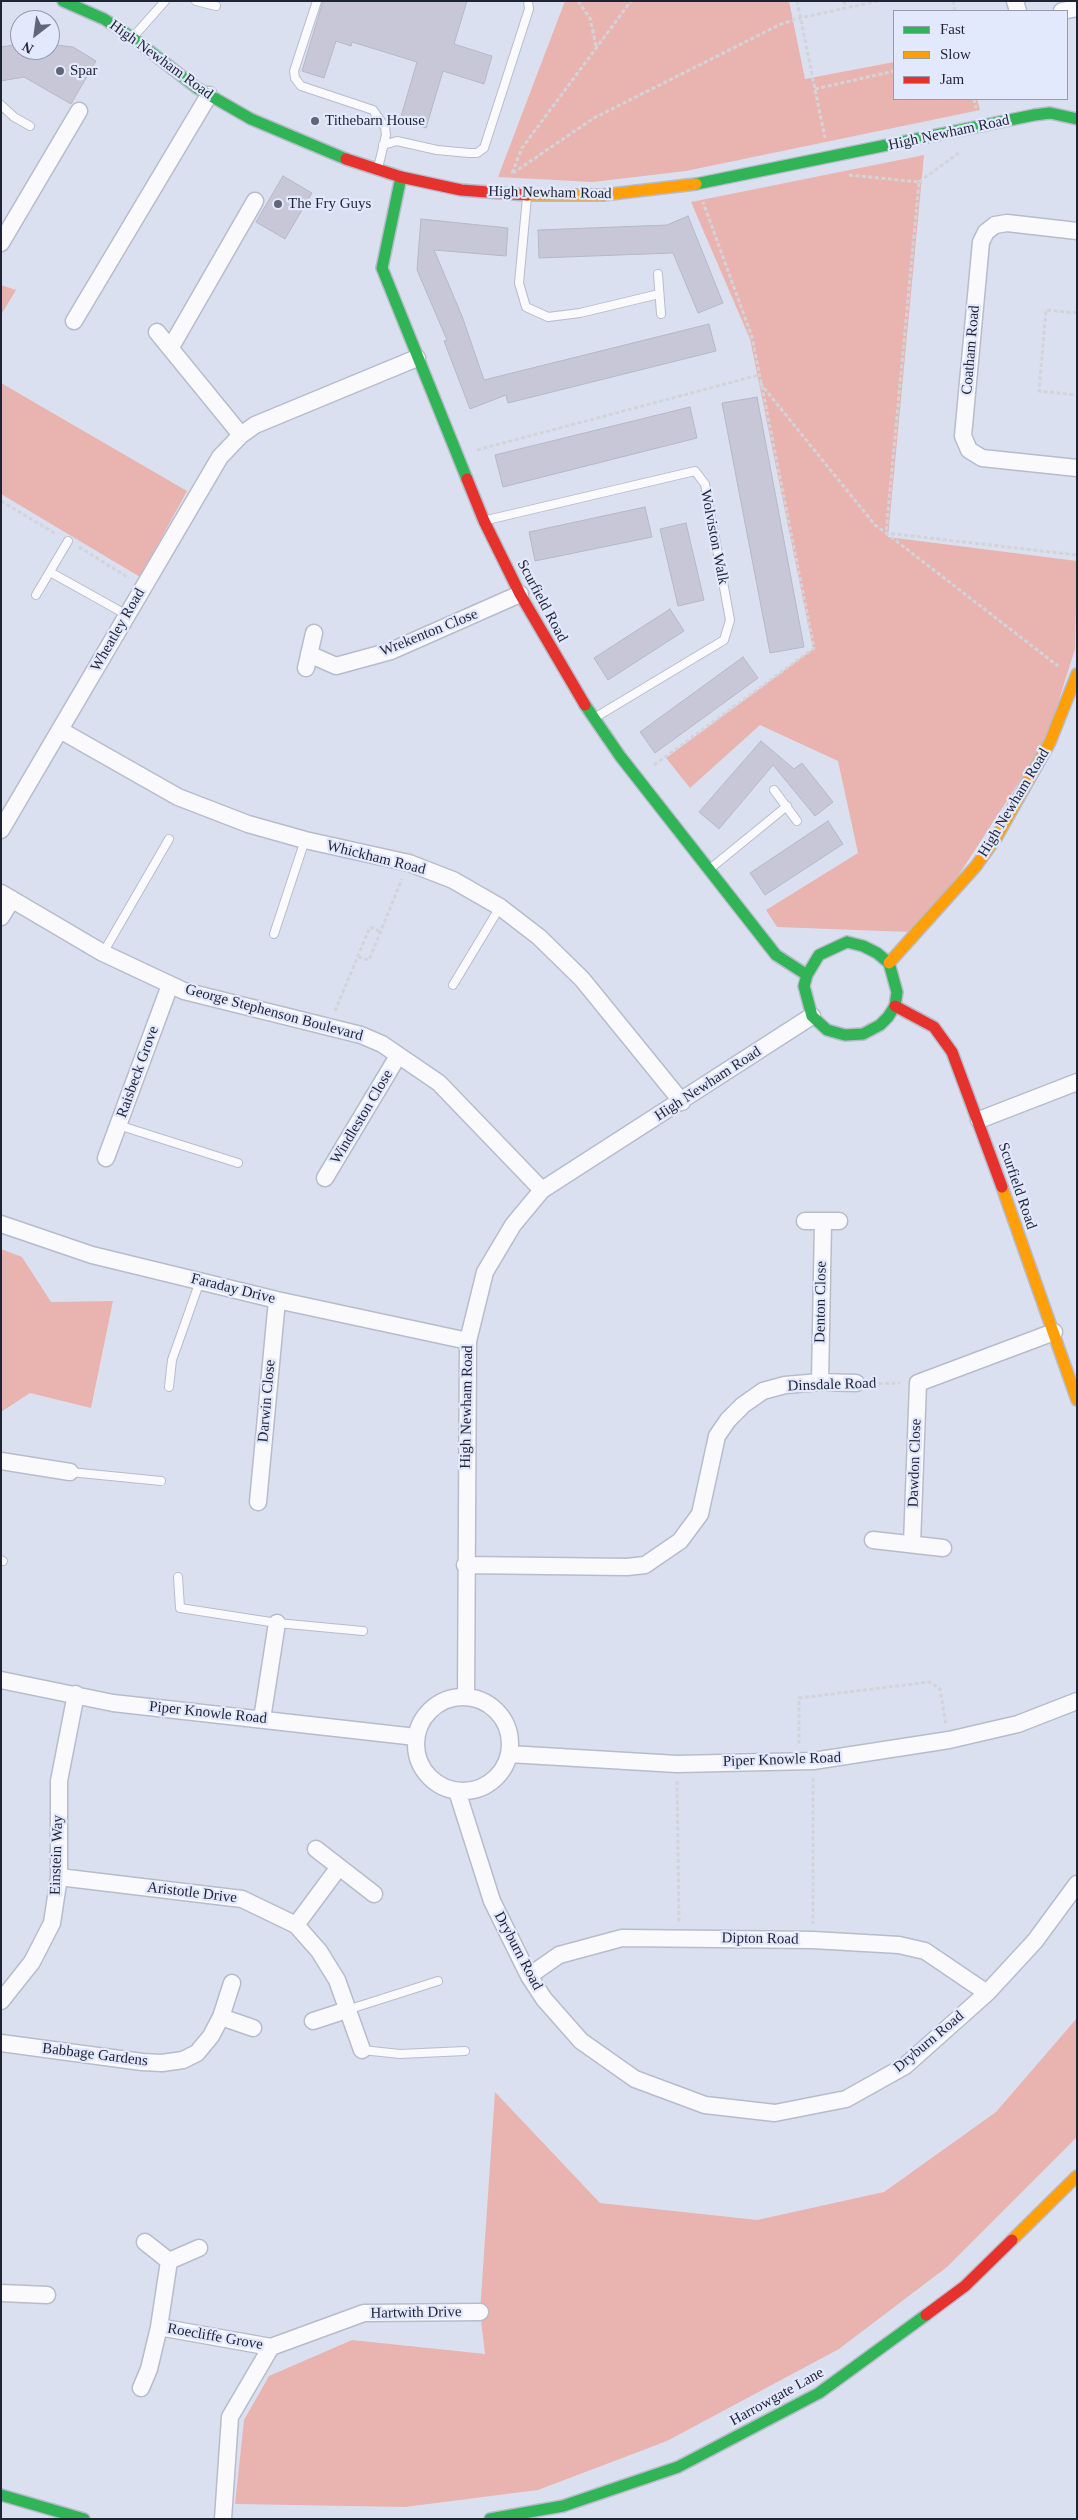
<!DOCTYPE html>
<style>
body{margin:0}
#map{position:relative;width:1078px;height:2520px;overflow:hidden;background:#dbe0f0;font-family:Georgia,serif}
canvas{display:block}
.frame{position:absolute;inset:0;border:2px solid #1f2435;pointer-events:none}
.legend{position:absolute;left:893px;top:10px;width:175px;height:90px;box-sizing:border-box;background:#e3e9fc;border:1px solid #959aac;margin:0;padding:6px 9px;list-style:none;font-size:15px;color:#1f2435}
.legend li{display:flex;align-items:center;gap:10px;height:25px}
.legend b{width:25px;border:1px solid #959aac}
.north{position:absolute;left:10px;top:10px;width:50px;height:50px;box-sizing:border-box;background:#e3e9fc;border:1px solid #959aac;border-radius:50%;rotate:210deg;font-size:14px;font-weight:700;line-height:20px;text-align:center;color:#1f2435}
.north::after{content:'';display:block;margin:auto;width:18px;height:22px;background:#616676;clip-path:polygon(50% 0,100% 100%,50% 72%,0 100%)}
</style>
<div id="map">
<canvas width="1078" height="2520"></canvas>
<div class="frame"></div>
<ul class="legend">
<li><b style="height:6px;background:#30b455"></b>Fast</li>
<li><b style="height:6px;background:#ff9f0a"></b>Slow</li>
<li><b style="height:6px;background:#e5322d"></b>Jam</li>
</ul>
<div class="north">N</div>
</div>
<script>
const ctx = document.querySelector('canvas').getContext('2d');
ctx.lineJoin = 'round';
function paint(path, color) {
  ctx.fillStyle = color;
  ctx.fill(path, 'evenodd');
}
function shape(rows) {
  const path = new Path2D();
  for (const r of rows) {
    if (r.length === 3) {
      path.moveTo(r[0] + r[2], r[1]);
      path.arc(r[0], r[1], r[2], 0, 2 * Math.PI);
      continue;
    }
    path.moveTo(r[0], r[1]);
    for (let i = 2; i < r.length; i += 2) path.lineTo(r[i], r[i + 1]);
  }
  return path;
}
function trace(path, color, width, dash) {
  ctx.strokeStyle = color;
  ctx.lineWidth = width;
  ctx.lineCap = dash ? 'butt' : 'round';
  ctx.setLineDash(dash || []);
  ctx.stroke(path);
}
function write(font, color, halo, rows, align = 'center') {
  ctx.font = font + ' Georgia,serif';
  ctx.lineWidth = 4.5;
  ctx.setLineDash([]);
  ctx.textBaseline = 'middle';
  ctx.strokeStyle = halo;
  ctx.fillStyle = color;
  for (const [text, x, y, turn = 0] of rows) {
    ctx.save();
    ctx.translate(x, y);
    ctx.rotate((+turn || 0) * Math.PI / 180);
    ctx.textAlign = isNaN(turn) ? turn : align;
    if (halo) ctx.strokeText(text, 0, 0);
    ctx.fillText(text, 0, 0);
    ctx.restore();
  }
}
const green = shape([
 [565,1,789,1,805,79,894,62,894,99,977,99,980,110,686,171,593,182,498,177],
 [924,155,888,537,1077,561,1075,649,1046,741,958,876,910,932,777,927,766,910,858,853,838,761,760,725,690,788,666,758,813,649,750,339,691,202],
 [1,285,16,290,1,315],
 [1,383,187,491,140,577,1,494],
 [1,1249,22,1257,51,1302,113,1301,91,1408,30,1393,1,1412],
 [1077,2018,1077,2137,947,2267,839,2349,667,2441,538,2490,405,2507,235,2504,244,2420,269,2376,352,2340,485,2354,480,2312,495,2092,600,2203,757,2220,884,2192,996,2112]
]);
const building = shape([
 [323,1,467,1,454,44,492,56,484,84,443,71,426,128,400,120,417,62,352,42,351,46,336,41,324,78,302,71,323,1],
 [20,44,20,50,50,50,50,44,73,47,96,61,71,104,24,77,1,81,1,47,20,44],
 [283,176,312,193,285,239,256,222,283,176],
 [688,216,723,303,698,313,673,253,539,258,538,230,667,225,688,216],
 [421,219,508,228,506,256,434,250,462,316,484,380,709,324,716,351,508,403,506,395,470,409,444,341,447,340,417,270,421,219],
 [757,397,804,647,770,653,722,403,757,397],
 [690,407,697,438,503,487,495,455,690,407],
 [645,507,652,537,535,561,529,532,645,507],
 [686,523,704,600,678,606,660,529,686,523],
 [670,609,684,631,608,680,594,658,670,609],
 [743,657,758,678,655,753,640,732,743,657],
 [761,741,794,769,802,763,833,802,815,816,773,765,719,829,699,812,761,741],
 [828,821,843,844,765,895,750,873,828,821]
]);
const path = shape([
 [578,1,590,18,596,46],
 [797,1,825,138],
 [844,1,846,7],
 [953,1,955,11],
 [815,89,894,71],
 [974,99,976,108],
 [512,173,522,148,631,1],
 [513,173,594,118,781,24,800,18,878,1],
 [849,175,919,182,886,533,1058,666],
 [919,182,960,152],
 [1077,313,1046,310,1039,391,1077,395],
 [760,383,875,525,886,533,1077,555],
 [477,450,759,375],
 [1,501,56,534],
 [79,547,129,578],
 [654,765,814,648,752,337,703,202],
 [358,957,369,960,402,879],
 [335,1011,370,927,381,932],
 [872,1384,900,1383],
 [799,1744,799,1698,930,1682,940,1689,946,1725],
 [813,1778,813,1924],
 [677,1781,679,1922]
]);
const lane = shape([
 [196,1,216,6],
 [317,1,294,71,295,78,301,86,373,110,385,127,386,135,378,168],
 [134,36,165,1],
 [1,105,14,117,30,126],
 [383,145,397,141,437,150,469,153,477,153,484,148,529,9,528,1],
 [527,197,519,283,526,307,548,317,580,313,659,294],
 [658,274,661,314],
 [487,520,695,471,705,484,730,620,724,640,596,717],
 [50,572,127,615],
 [36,595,68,541],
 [774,790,797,821],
 [711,868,787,806],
 [274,934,305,840],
 [103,953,169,839],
 [453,985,500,907],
 [118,1125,238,1163],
 [169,1387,172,1360,200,1281],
 [70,1472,161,1481],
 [1,1560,3,1561],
 [178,1577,180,1608,277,1623,363,1631],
 [347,2010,438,1981],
 [362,2050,400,2054,465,2051]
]);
const street = shape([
 [1015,1,1018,11],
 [1062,11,1077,8],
 [1077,231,1007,223,995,225,986,232,981,242,963,436,969,450,982,458,1077,468],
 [1,243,79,111],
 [74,321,209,95],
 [157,332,241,435],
 [171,347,255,201],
 [309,654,336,666,391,651,520,594],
 [306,668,314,633],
 [60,730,178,797,248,824,305,840,409,863,453,880,500,907,539,937,582,979,682,1102],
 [1,830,220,457,241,435,255,425,417,358],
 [1,893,103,953,184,991,361,1035,382,1044,439,1083,542,1190],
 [1,917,12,899],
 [979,1120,1077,1082],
 [106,1158,170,985],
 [325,1178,398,1056],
 [805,1221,839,1221],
 [1,1224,92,1255,277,1300,468,1341],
 [820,1382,823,1222],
 [1,1461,70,1472],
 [258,1502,277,1300],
 [873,1540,943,1548],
 [912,1544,918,1383,1054,1332],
 [465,1565,627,1567,645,1565,680,1541,700,1514,717,1436,728,1420,743,1405,763,1391,785,1385,820,1382,856,1383],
 [1,1680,113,1703,416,1737],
 [466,1697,468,1341,485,1272,513,1225,542,1190,812,1016],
 [463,1744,47],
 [262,1719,277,1623],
 [509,1754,677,1764,813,1761,949,1740,1018,1724,1077,1701],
 [457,1791,492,1901,529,1976,544,1999,581,2041,635,2079,705,2105,775,2113,846,2099,905,2066,987,1993,1035,1941,1077,1884],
 [316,1849,374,1894],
 [59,1877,242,1899,296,1925,319,1951,337,1980,362,2050],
 [296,1925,339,1867],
 [529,1976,559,1955,622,1938,813,1940,899,1945,925,1951,987,1993],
 [1,2001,32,1962,52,1923,59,1877,59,1781,76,1694],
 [221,2017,253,2028],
 [313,2021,347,2010],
 [1,2043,142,2062,162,2063,183,2060,197,2053,211,2036,221,2017,232,1983],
 [145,2242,169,2261],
 [1,2293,47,2295],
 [159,2327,271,2347],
 [141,2388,149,2369,159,2327,169,2261,199,2248],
 [223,2519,230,2417,271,2347,364,2313,480,2312]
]);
const fast = shape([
 [63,1,104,19,133,38,197,88,251,119,346,159],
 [401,177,382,268,467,479],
 [696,184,1034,115,1050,113,1077,119],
 [585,705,620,756,776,955,807,975],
 [847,942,863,946,877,953,889,963,897,992,895,1006,888,1017,880,1025,863,1034,845,1035,827,1030,812,1016,804,986,807,975,819,955,847,942],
 [1,2495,84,2519],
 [490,2519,563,2506,678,2467,819,2393,926,2315]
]);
const slow = shape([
 [527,195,603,195,696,184],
 [889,963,976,866,996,838,1050,742,1077,674],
 [1002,1187,1077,1400],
 [1012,2240,1077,2176]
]);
const jam = shape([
 [346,159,401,177,461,190,527,195],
 [467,479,484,521,520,594,585,705],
 [895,1006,934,1027,952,1052,1002,1187],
 [926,2315,965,2286,1012,2240]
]);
const markers = [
 [60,71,5,"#616676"],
 [315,121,5,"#616676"],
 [278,204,5,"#616676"]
];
const streetNames = [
 ["High Newham Road",161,60,36],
 ["High Newham Road",949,133,-12],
 ["High Newham Road",550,193,1],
 ["Coatham Road",971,350,-85],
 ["Wolviston Walk",714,537,79],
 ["Scurfield Road",542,601,62],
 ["Wheatley Road",118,630,-60],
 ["Wrekenton Close",429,633,-22],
 ["High Newham Road",1014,803,-59],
 ["Whickham Road",376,858,14],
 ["George Stephenson Boulevard",274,1013,15],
 ["Raisbeck Grove",138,1072,-70],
 ["High Newham Road",708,1084,-33],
 ["Windleston Close",362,1117,-59],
 ["Scurfield Road",1017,1186,71],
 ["Faraday Drive",233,1289,14],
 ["Denton Close",821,1302,-89],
 ["Dinsdale Road",832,1385,-2],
 ["Darwin Close",267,1401,-85],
 ["High Newham Road",467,1407,-89],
 ["Dawdon Close",915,1463,-88],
 ["Piper Knowle Road",208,1713,6],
 ["Piper Knowle Road",782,1760,-2],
 ["Einstein Way",57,1855,-88],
 ["Aristotle Drive",192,1893,7],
 ["Dipton Road",760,1939,1],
 ["Dryburn Road",518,1951,62],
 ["Dryburn Road",929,2042,-40],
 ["Babbage Gardens",95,2055,7],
 ["Hartwith Drive",416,2313,-1],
 ["Roecliffe Grove",215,2337,10],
 ["Harrowgate Lane",777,2397,-29]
];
const poiNames = [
 ["Spar",70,71],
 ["Tithebarn House",325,121],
 ["The Fry Guys",288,204]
];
paint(green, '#e9b4b0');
paint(building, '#c7c7d7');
trace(building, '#b6b7c7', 1);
trace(lane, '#b7bccc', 10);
trace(street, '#b7bccc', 19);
trace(fast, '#b7bccc', 14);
trace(slow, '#b7bccc', 14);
trace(jam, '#b7bccc', 14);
trace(path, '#d2d4d9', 3, [4, 2.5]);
trace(lane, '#fafafd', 8);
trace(street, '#fafafd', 16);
trace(fast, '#30b455', 11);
trace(slow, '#ff9f0a', 11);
trace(jam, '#e5322d', 11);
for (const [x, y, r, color] of markers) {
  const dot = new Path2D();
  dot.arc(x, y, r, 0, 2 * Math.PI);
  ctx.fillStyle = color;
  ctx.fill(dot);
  trace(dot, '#e3e9fc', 2);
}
write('15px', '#1f2435', '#e3e9fc', streetNames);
write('15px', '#1f2435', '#e3e9fc', poiNames, 'left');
</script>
